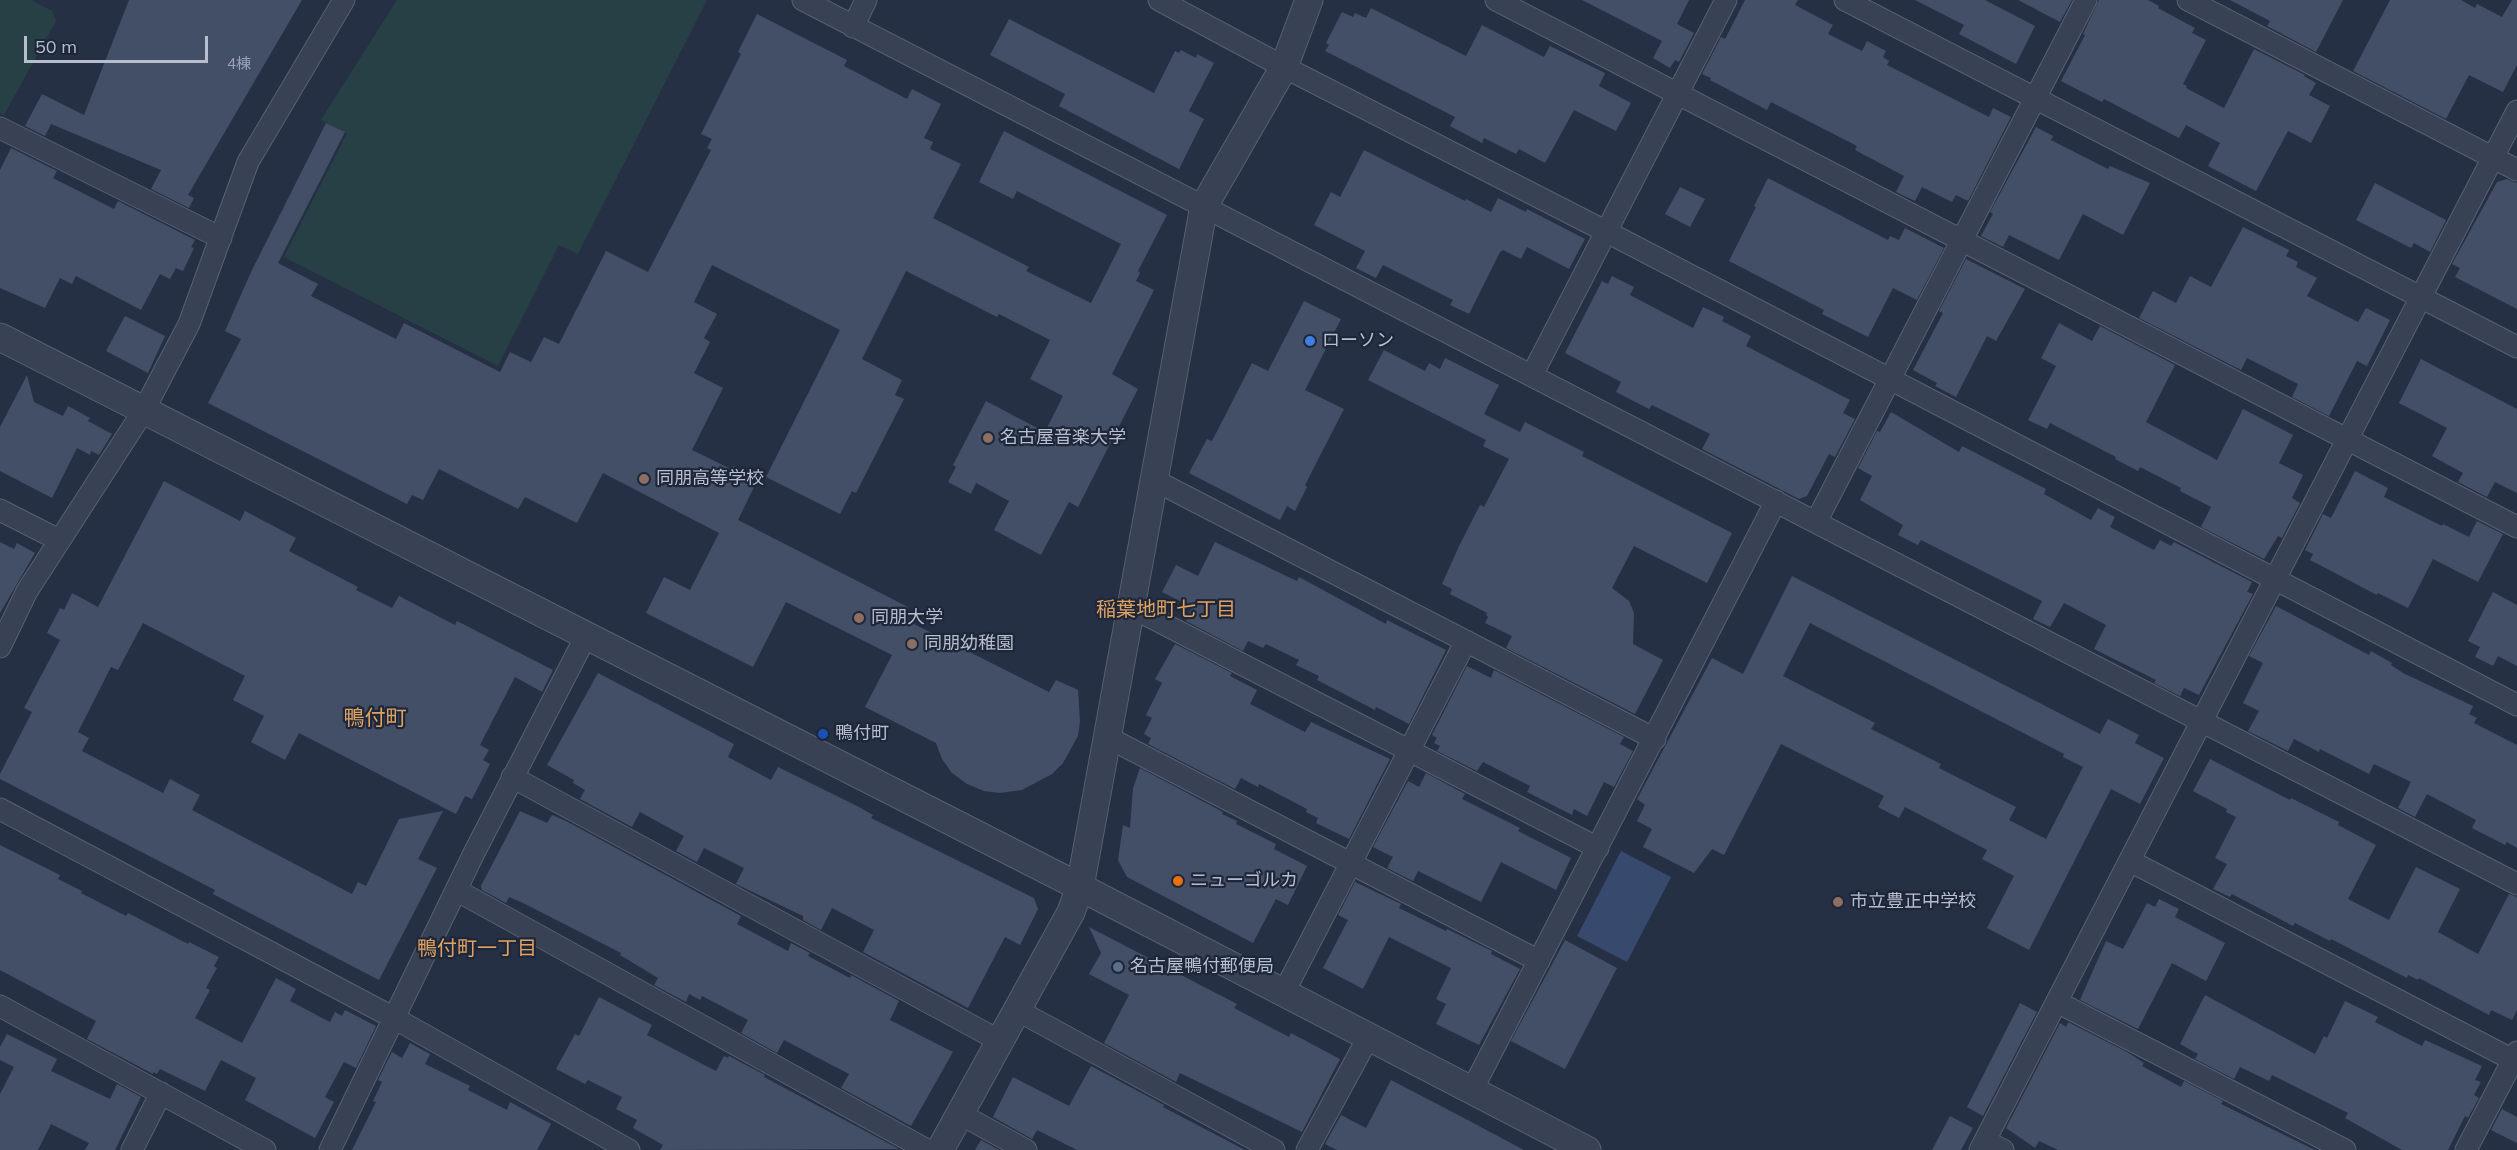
<!DOCTYPE html>
<meta charset="utf-8">
<style>
body{margin:0}
#map{position:relative;width:2517px;height:1150px;overflow:hidden;background:#253045;font-family:Mulish,sans-serif}
canvas{display:block}
.scale{position:absolute;left:24px;top:36px;width:184px;height:27px;box-sizing:border-box;border:3px solid #b7bece;border-top:0;padding-left:8px;font-size:18px;line-height:21px;white-space:nowrap;color:#b7bece;-webkit-text-stroke:4px #1e273a;paint-order:stroke}
</style>
<div id="map">
<canvas width="2517" height="1150"></canvas>
<div class="scale">50 m</div>
</div>
<script>
const ctx = document.querySelector('canvas').getContext('2d');
ctx.lineJoin = 'round';
function paint(path, color) {
  ctx.fillStyle = color;
  ctx.fill(path, 'evenodd');
}
function shape(rows) {
  const path = new Path2D();
  for (const r of rows) {
    path.moveTo(r[0], r[1]);
    for (let i = 2; i < r.length; i += 2) path.lineTo(r[i], r[i + 1]);
  }
  return path;
}
function trace(path, color, width, dash) {
  ctx.strokeStyle = color;
  ctx.lineWidth = width;
  ctx.lineCap = dash ? 'butt' : 'round';
  ctx.setLineDash(dash || []);
  ctx.stroke(path);
}
function write(font, color, halo, rows, align = 'center') {
  ctx.font = font + ' Mulish,"Noto Sans JP",sans-serif';
  ctx.lineWidth = 4.5;
  ctx.setLineDash([]);
  ctx.textBaseline = 'middle';
  ctx.strokeStyle = halo;
  ctx.fillStyle = color;
  for (const [text, x, y, turn = 0] of rows) {
    ctx.save();
    ctx.translate(x, y);
    ctx.rotate((+turn || 0) * Math.PI / 180);
    ctx.textAlign = isNaN(turn) ? turn : align;
    if (halo) ctx.strokeText(text, 0, 0);
    ctx.fillText(text, 0, 0);
    ctx.restore();
  }
}
const green = shape([
 [0,0,31,0,52,11,56,21,4,115,0,113],
 [397,0,707,0,578,254,559,245,498,366,284,257,347,133,321,120]
]);
const water = shape([
 [1621,851,1671,877,1627,962,1577,936]
]);
const building = shape([
 [129,0,302,0,188,195,194,198,189,208,151,189,161,170,51,124,45,136,25,126,42,94,84,115],
 [1582,0,1689,0,1677,24,1694,33,1679,62,1675,60,1670,68,1653,58,1662,41],
 [1745,0,1798,0,1795,5,1833,25,1828,34,1862,51,1867,41,1886,51,1883,57,1889,61,1887,65,1989,117,1993,108,2011,117,1968,201,1956,195,1952,202,1922,187,1915,201,1896,192,1904,176,1855,150,1857,146,1771,102,1767,110,1710,80,1711,78,1702,74,1721,37,1725,39],
 [1915,0,1985,0,2035,26,2016,64,1959,34,1964,25],
 [2018,0,2072,0,2060,22],
 [2099,0,2148,0,2159,6,2158,8,2195,28,2192,33,2206,40,2183,84,2187,86,2186,88,2224,108,2254,49,2305,75,2304,76,2316,83,2309,95,2330,106,2311,143,2288,131,2256,191,2208,166,2220,143,2186,125,2179,138,2104,99,2102,102,2061,81,2085,35,2083,34],
 [2230,0,2343,0,2316,52,2267,26,2270,21],
 [2390,0,2461,0,2475,8,2477,4,2502,17,2512,0,2517,0,2517,65,2503,92,2469,75,2446,119,2353,71],
 [1371,8,1466,56,1482,25,1544,57,1550,46,1605,73,1599,86,1631,103,1616,131,1574,110,1545,163,1519,149,1516,154,1484,138,1482,143,1450,126,1455,117,1325,51,1329,45,1326,43,1342,12,1353,17,1355,13,1366,18],
 [757,14,847,60,844,66,907,99,912,89,941,104,924,138,933,142,930,149,961,164,933,218,1029,267,1026,271,1091,303,1121,244,1017,191,1013,199,979,182,1004,131,1167,215,1138,271,1140,273,1136,281,1154,290,1112,374,1138,389,1078,507,1069,502,1041,555,994,530,1009,501,976,483,971,494,948,482,956,467,953,465,986,401,1045,432,1063,396,1030,379,1050,340,999,314,997,317,906,271,862,359,902,380,895,395,904,399,856,493,852,491,840,514,766,477,840,330,712,265,694,302,717,314,704,338,710,342,694,373,723,388,692,450,731,469,733,466,758,479,738,520,908,607,902,618,1049,692,1056,680,1078,690,1080,722,1078,736,1063,763,1052,774,1022,790,1000,793,984,791,967,784,952,773,942,759,936,743,865,707,892,655,786,602,753,667,646,613,664,577,690,590,719,533,603,473,577,523,525,497,518,509,439,469,423,500,412,495,407,504,208,403,241,339,225,331,251,272,326,123,345,132,278,263,318,284,311,296,396,339,404,323,500,372,510,352,531,362,544,337,559,344,606,251,648,272,711,150,707,148,712,139,701,134,741,54,738,52],
 [1009,19,1154,93,1175,51,1179,53,1181,50,1196,58,1197,54,1214,63,1189,111,1204,119,1179,169,1059,106,1065,94,990,55],
 [2036,127,2053,136,2051,140,2108,169,2110,166,2150,183,2123,235,2083,214,2059,260,2009,235,2003,247,1981,236,1993,214,1990,212],
 [11,148,57,171,53,178,114,209,118,201,195,240,191,247,194,248,183,271,176,268,170,279,160,274,141,310,76,276,72,284,60,278,45,308,0,288,0,170],
 [1364,150,1465,201,1466,199,1491,212,1498,198,1526,212,1527,209,1585,239,1569,269,1527,247,1521,259,1503,250,1500,252,1469,314,1450,305,1453,300,1383,265,1376,278,1356,268,1365,251,1314,225,1331,192,1340,197],
 [1768,178,1888,240,1890,236,1899,240,1905,228,1944,248,1917,300,1893,288,1868,337,1822,314,1824,310,1729,261,1756,207,1754,206],
 [2507,179,2517,183,2517,309,2455,277,2460,268,2452,264,2497,182],
 [2375,183,2446,220,2430,252,2414,243,2411,248,2356,220],
 [1680,187,1705,199,1690,227,1665,214],
 [2243,227,2289,250,2286,256,2298,262,2296,267,2317,278,2307,296,2358,322,2366,308,2390,320,2367,366,2357,361,2329,416,2292,397,2298,384,2247,358,2241,370,2139,318,2153,291,2176,303,2190,276,2211,287],
 [1966,259,2025,289,1996,341,1987,336,1956,397,1935,386,1937,383,1913,370,1943,313,1939,311],
 [1612,276,1634,287,1630,295,1693,328,1703,307,1724,317,1722,321,1751,336,1746,346,1850,400,1843,413,1855,419,1835,457,1829,454,1807,496,1799,499,1702,449,1710,434,1652,405,1649,409,1616,392,1621,382,1565,353,1602,281,1608,284],
 [1304,301,1341,319,1305,390,1344,409,1305,485,1307,487,1295,511,1287,506,1280,520,1189,473,1207,439,1212,441,1252,363,1268,371],
 [125,316,165,336,148,373,106,351],
 [2059,323,2092,341,2100,326,2175,365,2146,422,2217,460,2243,409,2293,435,2279,463,2303,475,2292,498,2300,503,2282,538,2278,536,2264,559,2201,527,2211,507,2180,491,2181,488,2140,467,2138,471,2115,459,2116,457,2050,423,2047,429,2028,420,2056,366,2041,358],
 [1384,350,1425,371,1429,363,1440,369,1445,358,1499,385,1484,414,1520,432,1525,422,1584,452,1582,456,1732,533,1707,583,1634,546,1612,588,1629,601,1634,613,1633,644,1663,660,1635,714,1506,648,1512,636,1485,623,1488,617,1486,615,1487,613,1450,594,1452,589,1442,584,1460,544,1480,505,1484,507,1509,459,1483,446,1486,440,1368,380],
 [2421,359,2517,409,2517,493,2495,482,2487,497,2458,482,2463,473,2432,456,2447,428,2399,403],
 [27,375,34,402,63,416,68,406,90,418,88,421,112,434,99,455,91,451,90,455,77,448,52,498,0,471,0,427],
 [1891,412,1959,452,1962,446,2046,489,2044,494,2091,520,2098,508,2115,517,2110,527,2154,550,2160,540,2171,546,2174,542,2252,582,2247,592,2253,594,2199,695,2184,688,2180,696,2154,683,2156,680,2094,649,2106,625,2064,603,2050,627,2033,619,2042,601,1921,540,1918,545,1898,535,1903,525,1860,500,1872,476,1858,468,1877,431,1880,432],
 [2355,471,2388,488,2384,497,2442,526,2443,524,2469,537,2477,521,2503,534,2478,582,2433,559,2408,608,2378,593,2377,595,2310,560,2313,554,2305,550,2323,514,2331,518],
 [164,481,240,521,245,511,296,538,289,551,358,587,356,590,392,608,399,596,455,625,457,621,553,670,542,692,515,677,480,745,489,750,483,760,490,764,472,799,465,796,456,814,299,733,285,760,251,742,264,716,233,700,245,676,143,623,118,670,111,667,78,732,89,738,82,751,163,793,170,779,200,795,192,810,352,894,358,882,366,886,399,819,443,811,418,859,437,868,379,980,213,894,215,890,0,779,0,774,32,712,24,708,60,640,47,633,60,608,64,610,72,593,98,607],
 [0,542,14,549,17,543,35,553,0,613],
 [1215,542,1297,581,1299,577,1386,624,1387,620,1446,650,1409,724,1376,707,1375,710,1317,680,1319,676,1296,665,1299,660,1266,644,1263,648,1248,641,1243,651,1186,621,1192,607,1162,592,1176,565,1198,576],
 [1792,576,2100,734,2108,719,2139,735,2135,743,2164,758,2140,804,2111,789,2029,950,1987,928,2014,876,1982,859,1987,850,1905,807,1899,818,1878,807,1884,796,1781,744,1724,855,1712,849,1694,873,1643,847,1652,829,1637,821,1645,805,1637,799,1712,658,1743,674],
 [1810,623,2064,754,2063,757,2083,767,2046,839,2009,820,2016,807,1939,768,1941,764,1871,729,1875,723,1783,676],
 [2493,592,2517,605,2517,666,2498,656,2493,666,2475,657,2480,647,2468,641],
 [2276,606,2369,655,2371,651,2392,663,2391,665,2403,673,2473,706,2469,714,2477,718,2474,723,2517,745,2517,848,2507,842,2505,845,2472,828,2476,820,2427,794,2415,817,2398,808,2411,782,2374,764,2369,774,2320,749,2319,752,2294,739,2288,751,2248,731,2259,711,2243,703,2263,663,2249,656],
 [1175,644,1232,673,1230,676,1257,690,1250,704,1305,732,1311,722,1390,759,1349,839,1316,823,1318,818,1306,812,1307,809,1259,784,1258,787,1241,778,1235,789,1148,744,1151,738,1144,734,1152,718,1146,715,1162,683,1155,679],
 [1467,666,1491,678,1494,670,1624,737,1620,744,1633,751,1614,787,1604,782,1587,816,1574,809,1572,815,1527,792,1530,786,1483,762,1477,771,1437,751,1440,746,1434,743,1437,738,1432,735],
 [598,673,734,744,728,757,771,780,778,767,859,807,873,815,871,818,1034,898,1038,909,1020,945,1005,937,968,1008,863,952,874,930,832,908,821,930,803,920,803,916,736,884,744,868,704,848,697,862,676,851,684,836,640,812,632,827,580,799,585,790,573,783,574,780,547,765],
 [2210,759,2290,800,2291,798,2339,822,2338,825,2376,845,2348,899,2389,920,2416,867,2460,889,2438,932,2478,954,2509,894,2517,897,2517,1010,2512,1020,2491,1010,2489,1015,2419,978,2418,980,2408,975,2407,978,2331,939,2330,941,2295,923,2293,926,2232,894,2230,897,2213,889,2227,864,2215,858,2236,817,2226,812,2227,809,2193,791],
 [1140,768,1223,812,1222,814,1237,821,1236,824,1276,844,1274,849,1307,866,1288,905,1276,899,1253,943,1127,877,1118,860,1123,825,1130,828,1133,788],
 [1426,773,1465,794,1462,799,1520,828,1518,831,1571,858,1556,890,1501,862,1481,902,1418,871,1413,881,1387,868,1393,857,1373,847,1408,781,1419,787],
 [520,811,547,823,552,815,568,822,741,916,737,924,788,951,791,943,810,953,808,956,850,978,851,975,899,1001,890,1020,953,1052,911,1126,841,1088,849,1074,784,1040,777,1053,741,1033,748,1020,702,996,700,1000,689,994,686,1002,654,985,658,978,620,955,621,953,523,903,509,897,506,903,482,890,481,886],
 [0,845,60,875,58,879,82,891,81,893,126,916,128,913,188,944,189,942,219,957,214,966,217,968,206,988,210,990,195,1018,242,1043,276,978,296,989,290,1001,330,1022,335,1012,342,1016,345,1010,376,1026,356,1068,344,1062,325,1097,334,1102,315,1138,245,1100,256,1078,221,1060,205,1091,160,1069,157,1074,153,1072,153,1074,87,1039,96,1021,0,970],
 [1355,882,1401,904,1399,908,1446,931,1447,929,1492,951,1491,954,1520,969,1479,1045,1436,1024,1446,1004,1436,999,1451,968,1389,937,1363,989,1323,968,1348,920,1338,915],
 [2159,899,2179,909,2175,917,2225,943,2206,981,2172,963,2138,1029,2080,1000,2106,941,2123,949,2147,903,2155,907],
 [1089,927,1237,1004,1234,1008,1289,1037,1291,1033,1340,1059,1302,1132,1180,1073,1176,1082,1104,1043,1129,995,1089,974,1101,953],
 [1565,940,1617,968,1565,1069,1511,1041],
 [2205,995,2315,1054,2324,1036,2327,1038,2345,1001,2378,1017,2375,1022,2422,1046,2425,1040,2482,1066,2475,1080,2481,1082,2474,1095,2479,1098,2468,1118,2465,1116,2448,1150,2402,1150,2345,1118,2348,1113,2272,1075,2269,1081,2240,1067,2234,1079,2195,1059,2198,1054,2180,1044],
 [599,997,652,1025,647,1035,716,1071,724,1056,728,1058,729,1056,765,1075,764,1077,899,1149,660,1150,663,1145,633,1128,637,1120,616,1109,622,1097,588,1080,585,1084,556,1069,575,1034,579,1036],
 [2020,1003,2037,1012,1983,1116,1967,1107],
 [2068,1022,2127,1052,2144,1063,2142,1066,2181,1087,2184,1081,2223,1101,2221,1104,2315,1150,2058,1150,2039,1141,2035,1148,2006,1128,2060,1023,2066,1027],
 [7,1034,57,1059,51,1071,110,1099,117,1084,141,1097,115,1150,85,1150,89,1143,51,1124,38,1150,0,1150,0,1094,14,1067,0,1060,0,1047],
 [410,1043,430,1054,425,1064,470,1086,468,1090,507,1110,510,1102,551,1124,537,1150,352,1150,376,1102,373,1101,382,1082,378,1080,392,1052,402,1058],
 [1091,1066,1164,1105,1163,1107,1245,1150,1077,1150,1037,1130,1032,1139,993,1117,1013,1077,1069,1106],
 [1391,1080,1462,1117,1524,1150,1337,1150,1325,1144,1341,1115,1366,1128],
 [2502,1109,2517,1117,2517,1143,2491,1130],
 [1950,1116,1973,1128,1961,1150,1932,1150],
 [981,1140,999,1150,975,1150]
]);
const minor = shape([
 [803,0,2517,884],
 [1159,0,1284,67,1607,232,2517,705],
 [1496,0,2517,527],
 [1845,0,2517,347],
 [2188,0,2517,170],
 [853,27,866,0],
 [0,128,221,238],
 [1532,375,1726,0],
 [1154,480,1655,739],
 [0,510,59,540],
 [1816,522,2086,0],
 [1131,607,1598,848],
 [0,647,27,591,144,410,189,324,248,162,344,0],
 [1107,737,1539,961],
 [512,777,1000,1041],
 [0,809,394,1018,629,1150],
 [2130,861,2517,1062],
 [456,890,927,1150],
 [1284,992,1466,641],
 [2057,1002,2345,1150],
 [0,1006,265,1150],
 [1017,1010,1274,1150],
 [1472,1090,1776,501],
 [960,1114,1026,1150],
 [1985,1141,2003,1150],
 [132,1150,161,1093],
 [330,1150,474,853,586,636],
 [1307,1150,1369,1036],
 [1980,1150,2517,111],
 [2466,1150,2517,1052]
]);
const tertiary = shape([
 [0,337,1080,887,1587,1150],
 [940,1150,1071,912,1080,887,1204,206,1284,67,1309,0]
]);
const markers = [
 [1310,341,6,"#3f7fe0"],
 [988,438,6,"#8d6e63"],
 [644,479,6,"#8d6e63"],
 [859,618,6,"#8d6e63"],
 [912,644,6,"#8d6e63"],
 [823,734,6,"#1a4fb4"],
 [1178,881,6,"#e8710a"],
 [1838,902,6,"#8d6e63"],
 [1118,967,6,"#5c6f8a"]
];
const numberNames = [
 ["4棟",239,64]
];
const poiNames = [
 ["ローソン",1322,341],
 ["名古屋音楽大学",1000,438],
 ["同朋高等学校",656,479],
 ["同朋大学",871,618],
 ["同朋幼稚園",924,644],
 ["鴨付町",835,734],
 ["ニューゴルカ",1190,881],
 ["市立豊正中学校",1850,902],
 ["名古屋鴨付郵便局",1130,967]
];
const neighbourhoodNames = [
 ["稲葉地町七丁目",1166,610],
 ["鴨付町一丁目",477,949]
];
const quarterNames = [
 ["鴨付町",375,719]
];
paint(green, '#274046');
paint(water, '#37496d');
paint(building, '#434f67');
trace(minor, '#586072', 23);
trace(tertiary, '#586072', 29);
trace(minor, '#394254', 21);
trace(tertiary, '#394254', 27);
for (const [x, y, r, color] of markers) {
  const dot = new Path2D();
  dot.arc(x, y, r, 0, 2 * Math.PI);
  ctx.fillStyle = color;
  ctx.fill(dot);
  trace(dot, '#1e273a', 2);
}
write('15px', '#9aa2b4', null, numberNames);
write('18px', '#b7bece', '#1e273a', poiNames, 'left');
write('20px', '#dfa261', '#1e273a', neighbourhoodNames);
write('21px', '#dfa261', '#1e273a', quarterNames);
</script>
